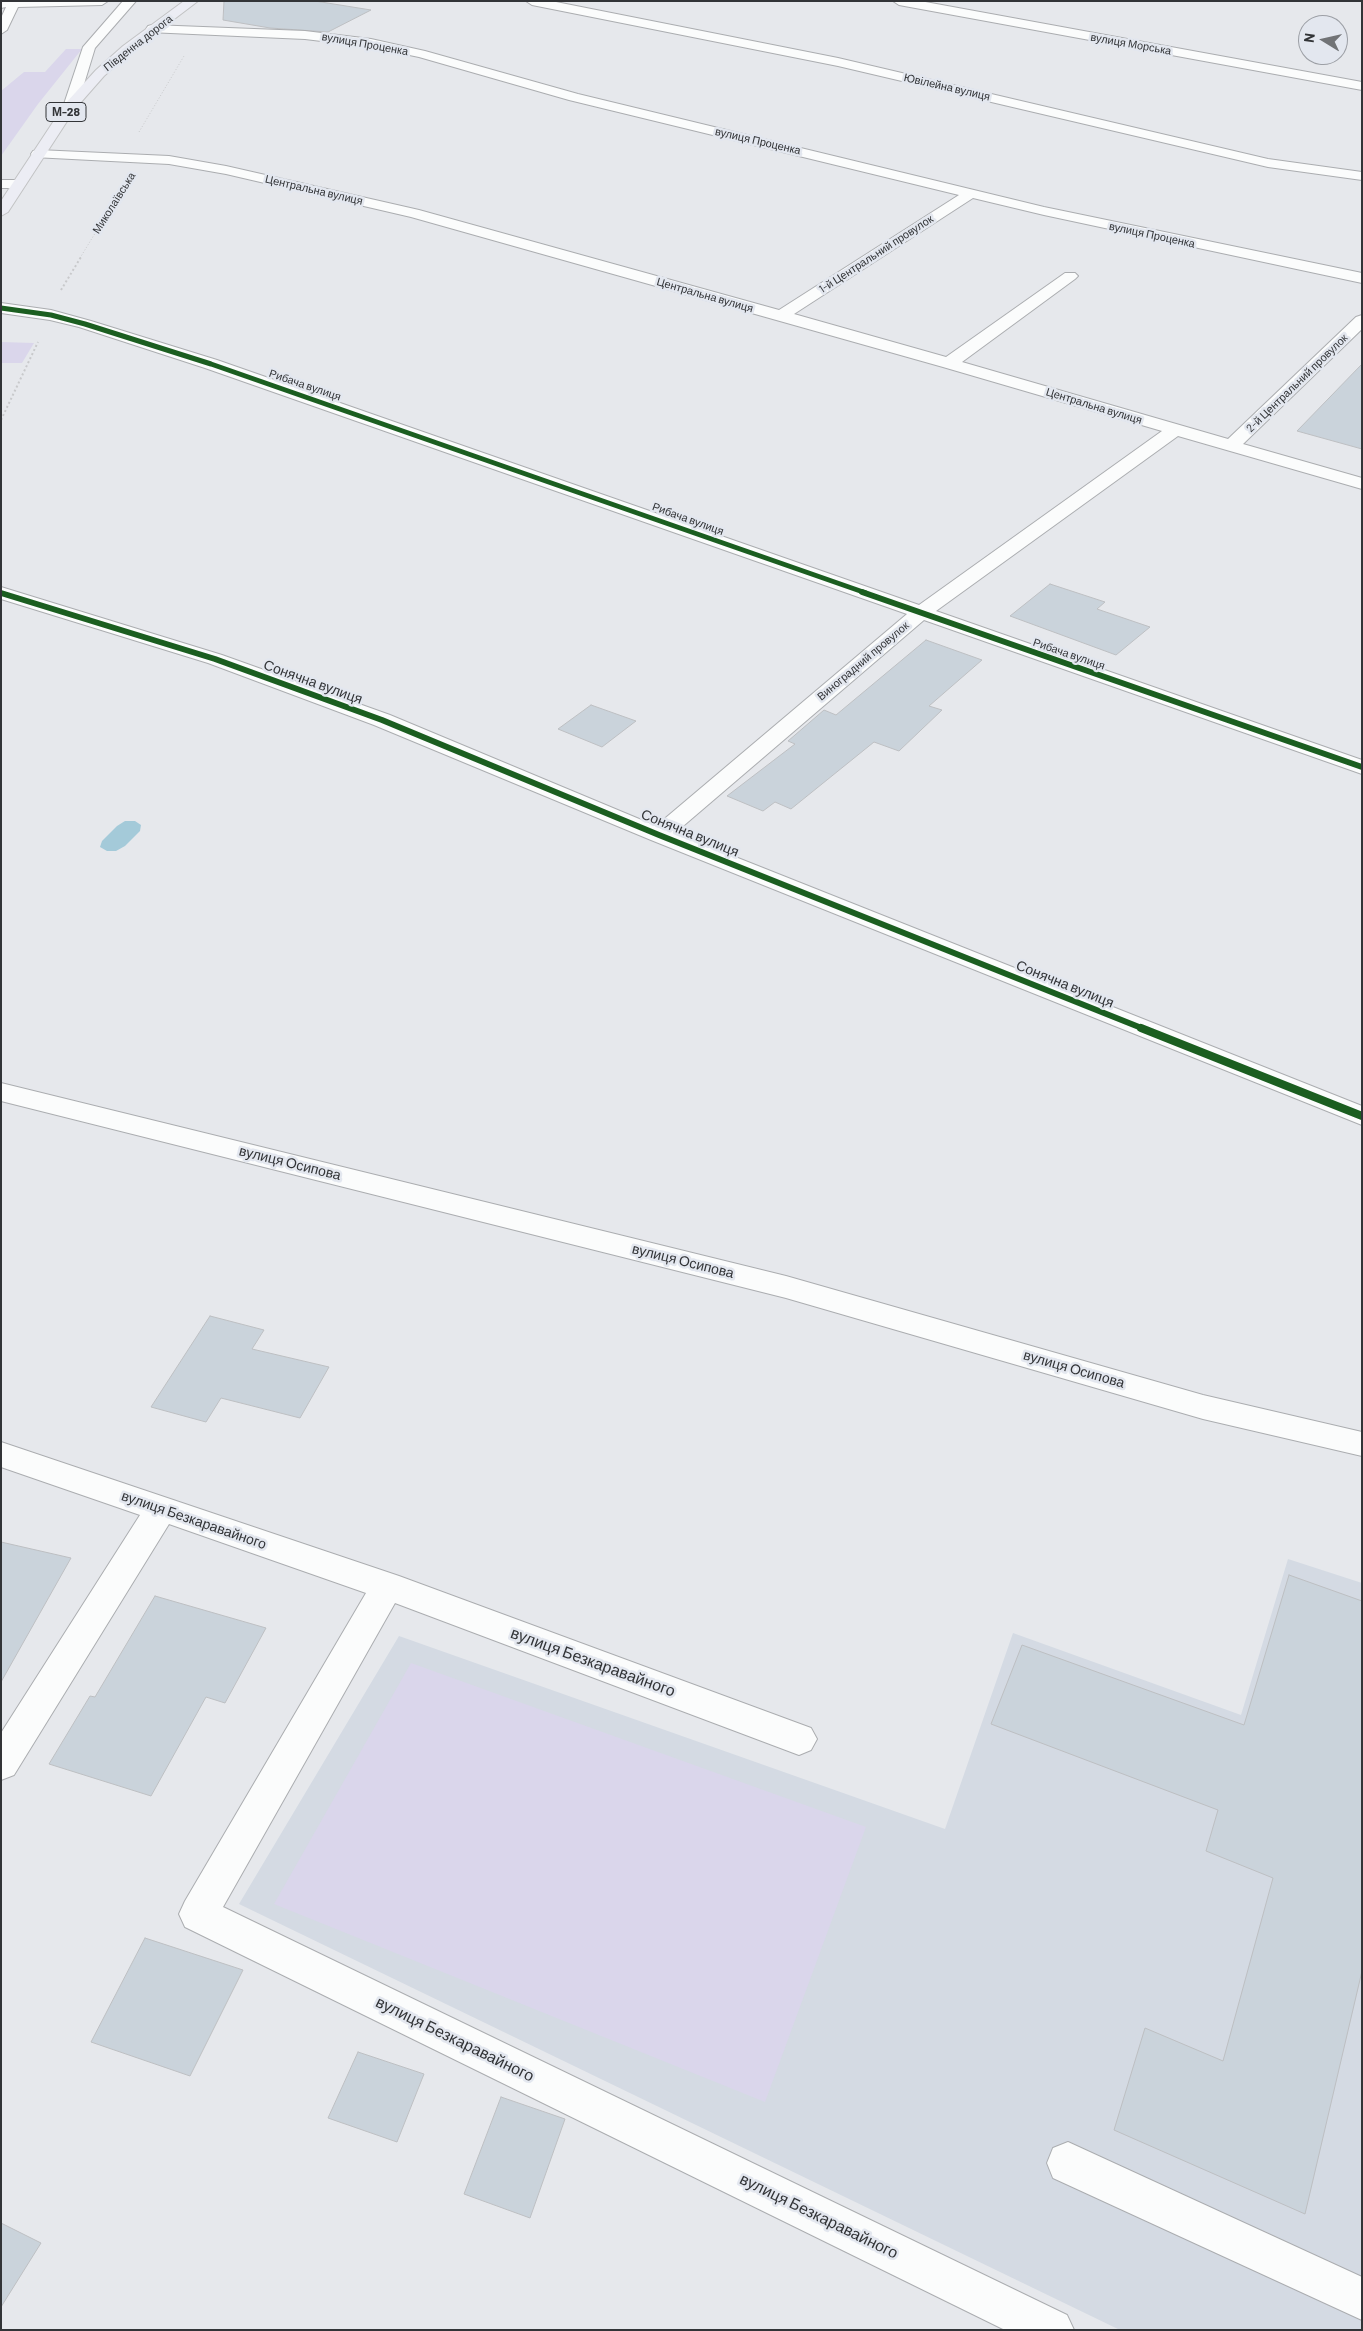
<!DOCTYPE html>
<meta charset="utf-8">
<style>
body{margin:0}
#map{position:relative;width:1363px;height:2331px;overflow:hidden;background:#e6e8ec;font-family:Barlow,sans-serif}
canvas{display:block}
.frame{position:absolute;inset:0;border:2px solid #323437;pointer-events:none}
.north{position:absolute;left:1298px;top:15px;width:50px;height:50px;box-sizing:border-box;background:#e3e7ef;border:1px solid #9c9fa5;border-radius:50%;rotate:279deg;font-size:14px;font-weight:700;line-height:20px;text-align:center;color:#323437}
.north::after{content:'';display:block;margin:auto;width:18px;height:22px;background:#717376;clip-path:polygon(50% 0,100% 100%,50% 72%,0 100%)}
</style>
<div id="map">
<canvas width="1363" height="2331"></canvas>
<div class="frame"></div>
<div class="north">N</div>
</div>
<script>
const ctx = document.querySelector('canvas').getContext('2d');
ctx.lineJoin = 'round';
function paint(path, color) {
  ctx.fillStyle = color;
  ctx.fill(path, 'evenodd');
}
function shape(rows) {
  const path = new Path2D();
  for (const r of rows) {
    path.moveTo(r[0], r[1]);
    for (let i = 2; i < r.length; i += 2) path.lineTo(r[i], r[i + 1]);
  }
  return path;
}
function trace(path, color, width, dash) {
  ctx.strokeStyle = color;
  ctx.lineWidth = width;
  ctx.lineCap = dash ? 'butt' : 'round';
  ctx.setLineDash(dash || []);
  ctx.stroke(path);
}
function write(font, color, halo, rows, align = 'center') {
  ctx.font = font + ' Barlow,sans-serif';
  ctx.lineWidth = 5;
  ctx.setLineDash([]);
  ctx.textBaseline = 'middle';
  ctx.strokeStyle = halo;
  ctx.fillStyle = color;
  for (const [text, x, y, turn = 0] of rows) {
    ctx.save();
    ctx.translate(x, y);
    ctx.rotate((+turn || 0) * Math.PI / 180);
    ctx.textAlign = isNaN(turn) ? turn : align;
    if (halo) ctx.strokeText(text, 0, 0);
    ctx.fillText(text, 0, 0);
    ctx.restore();
  }
}
const built = shape([
 [1288,1559,1362,1583,1362,2330,1120,2330,239,1904,399,1636,945,1829,1013,1633,1241,1715]
]);
const green = shape([
 [66,49,82,49,38,104,1,156,1,91,24,72,45,72],
 [1,342,34,343,22,363,1,363],
 [411,1663,866,1827,765,2102,274,1904]
]);
const water = shape([
 [125,821,135,821,141,825,140,831,125,846,116,851,107,851,100,847,102,841,117,826]
]);
const building = shape([
 [224,1,315,1,371,10,328,32,270,28,223,20,224,1],
 [1362,364,1362,449,1297,431,1362,364],
 [1050,584,1105,602,1097,609,1150,627,1116,655,1010,616,1050,584],
 [926,640,982,660,929,706,942,710,899,751,874,742,791,809,775,802,763,811,727,796,795,744,788,741,824,710,836,715,926,640],
 [591,705,636,721,602,747,558,729,591,705],
 [210,1316,264,1330,252,1349,329,1367,300,1418,221,1398,206,1422,151,1407,210,1316],
 [1,1542,71,1558,1,1682,1,1542],
 [1289,1575,1362,1601,1362,1971,1305,2214,1114,2130,1145,2028,1223,2061,1273,1878,1206,1851,1218,1810,991,1724,1022,1645,1244,1725,1289,1575],
 [155,1596,266,1628,225,1703,206,1697,151,1796,49,1764,90,1696,95,1697,155,1596],
 [145,1938,243,1970,190,2076,91,2042,145,1938],
 [358,2052,424,2074,397,2142,328,2118,358,2052],
 [501,2097,565,2119,530,2218,464,2194,501,2097],
 [1,2223,41,2243,1,2307,1,2223]
]);
const pathFar1 = shape([
 [139,132,184,56],
 [80,258,125,184]
]);
const path = shape([
 [61,290,81,257],
 [1,420,38,342]
]);
const minor = shape([
 [1,1,108,1,102,5,18,7,7,30,1,34,1,18,6,7,1,8,1,1],
 [123,1,136,1,95,48,77,107,70,111,65,110,63,107,83,47,123,1],
 [526,1,551,1,838,58,1268,159,1362,172,1362,180,1268,167,838,66,532,5,526,1],
 [893,1,920,1,1362,82,1362,90,899,5,893,1],
 [152,25,305,31,371,39,425,51,578,94,1044,207,1362,273,1362,283,1044,215,973,198,794,314,946,357,1065,273,1075,273,1078,276,1075,279,962,362,1228,439,1356,317,1362,315,1362,329,1243,444,1362,478,1362,489,1178,436,936,611,1362,760,1362,774,924,620,675,833,1362,1106,1362,1125,651,840,374,725,208,663,1,599,1,587,222,655,390,715,656,826,907,614,205,368,79,327,50,320,1,313,1,303,51,310,91,321,217,360,919,605,1162,431,943,367,411,217,226,174,169,164,33,157,31,154,33,151,38,150,169,156,226,166,419,210,779,310,959,195,569,100,419,57,371,47,305,39,148,32,146,29,148,26,152,25],
 [1,180,19,180,26,184,19,188,1,188,1,180],
 [1,1083,786,1276,1203,1395,1362,1432,1362,1456,1203,1419,786,1298,1,1101,1,1083],
 [1,1442,399,1576,811,1728,817,1739,811,1750,799,1755,395,1603,223,1907,1067,2315,1074,2330,1005,2330,185,1927,179,1914,185,1901,366,1593,169,1524,14,1775,1,1780,1,1733,140,1515,1,1467,1,1442],
 [1068,2142,1362,2277,1362,2320,1053,2178,1047,2163,1053,2148,1068,2142]
]);
const highway = shape([
 [184,1,198,1,131,52,104,76,75,109,8,212,1,216,1,201,65,104,96,70,123,46,184,1]
]);
const cyclewayFar2 = shape([
 [1,308,51,315,85,324,211,364,866,593]
]);
const cyclewayFar1 = shape([
 [862,592,1362,767],
 [1,593,215,659,382,720,659,835,1144,1029]
]);
const cycleway = shape([
 [1141,1028,1362,1116]
]);
const farStreetnames = [
 ["Південна дорога",138,43,-38],
 ["вулиця Проценка",365,44,10],
 ["вулиця Морська",1131,44,10],
 ["Ювілейна вулиця",947,87,13],
 ["вулиця Проценка",758,141,13],
 ["Центральна вулиця",314,190,13],
 ["Миколаївська",114,203,-58],
 ["вулиця Проценка",1152,235,12],
 ["1-й Центральний провулок",876,254,-33],
 ["Центральна вулиця",705,295,16],
 ["2-й Центральний провулок",1297,383,-44],
 ["Рибача вулиця",305,385,19],
 ["Центральна вулиця",1094,406,17],
 ["Рибача вулиця",688,519,20],
 ["Рибача вулиця",1069,654,19],
 ["Виноградний провулок",863,661,-40]
];
const shields = [
 [66,112,40]
];
const shieldNames = [
 ["М-28",66,112]
];
const streetNames = [
 ["Сонячна вулиця",313,682,20],
 ["Сонячна вулиця",690,833,22],
 ["Сонячна вулиця",1065,984,22],
 ["вулиця Осипова",290,1163,14],
 ["вулиця Осипова",683,1261,14],
 ["вулиця Осипова",1074,1369,16],
 ["вулиця Безкаравайного",194,1520,19]
];
const nearStreetnames = [
 ["вулиця Безкаравайного",593,1662,20],
 ["вулиця Безкаравайного",455,2039,26],
 ["вулиця Безкаравайного",819,2216,26]
];
paint(built, '#d4dae3');
paint(green, '#dad6eb');
paint(water, '#a4cad9');
paint(building, '#cad3db');
trace(building, '#bdbfc2', 1);
trace(minor, '#abadb0', 2);
trace(highway, '#c2c3c4', 2);
trace(pathFar1, '#c8c9cb', 1, [1, 2]);
trace(path, '#c8c9cb', 2, [2, 2.5]);
paint(minor, '#fbfcfc');
paint(highway, '#ecedf4');
trace(cyclewayFar2, '#1b5e20', 5);
trace(cyclewayFar1, '#1b5e20', 6);
trace(cycleway, '#1b5e20', 8);
write('11px', '#323437', '#e3e7ef', farStreetnames);
for (const [x, y, w] of shields) {
  const box = new Path2D();
  box.roundRect(x - w / 2, y - 9.5, w, 19, 4);
  ctx.fillStyle = '#e3e7ef';
  ctx.fill(box);
  trace(box, '#323437', 1);
}
write('bold 12px', '#323437', null, shieldNames);
write('14px', '#323437', '#e3e7ef', streetNames);
write('16px', '#323437', '#e3e7ef', nearStreetnames);
</script>
